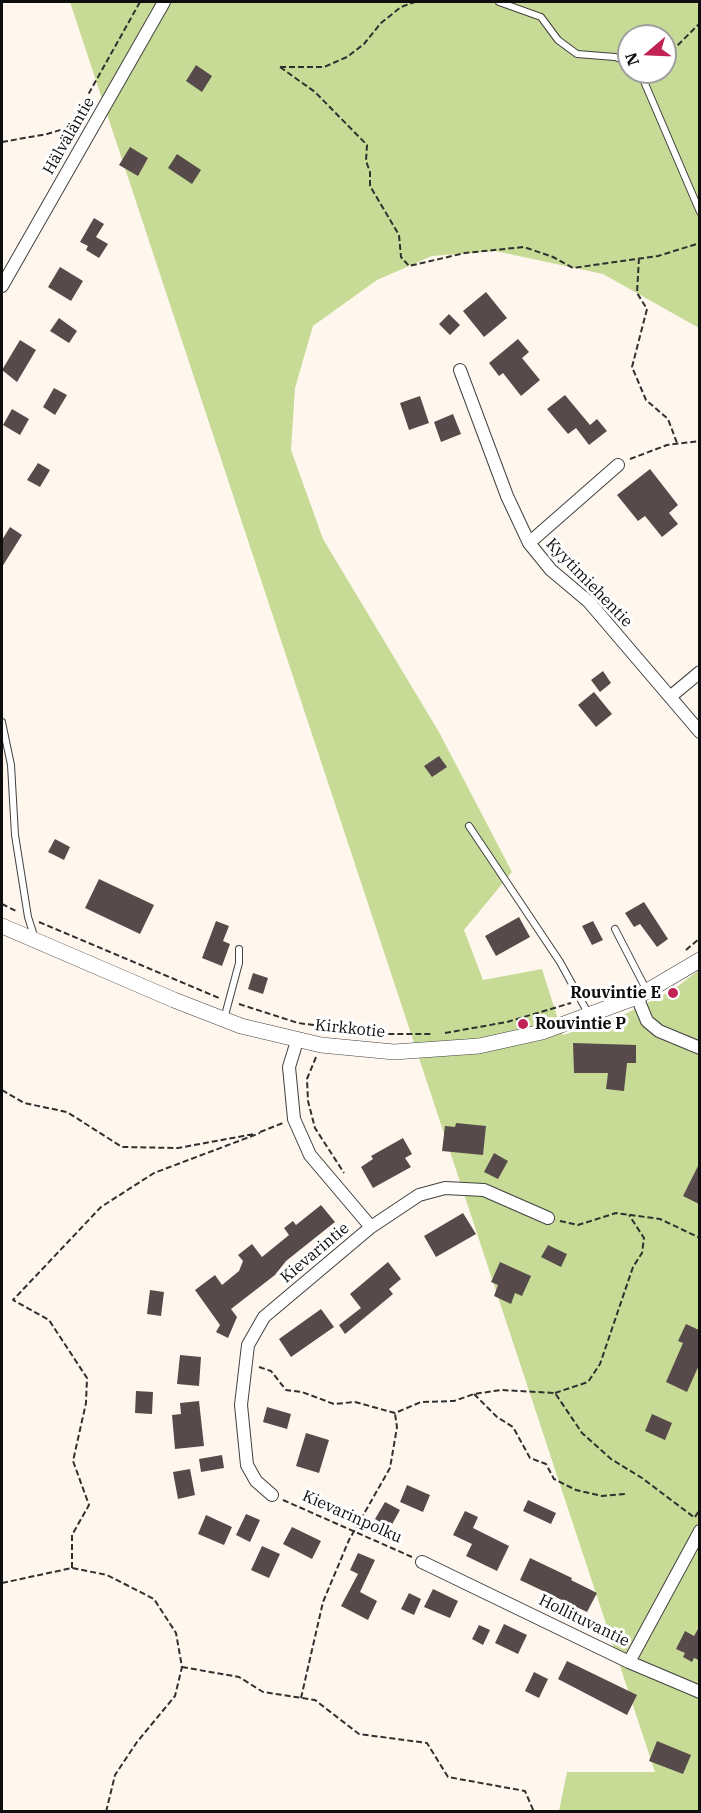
<!DOCTYPE html>
<meta charset="utf-8">
<style>
body{margin:0}
#map{position:relative;width:701px;height:1813px;overflow:hidden;background:#fff7ee;font-family:"IBM Plex Serif",serif}
canvas{display:block}
.frame{position:absolute;inset:0;border:3px solid #0e0e0e;pointer-events:none}
.north{position:absolute;left:617px;top:24px;width:60px;height:60px;box-sizing:border-box;background:#fff;border:2px solid #9f9f9f;border-radius:50%;rotate:251deg;font-size:16px;font-weight:700;line-height:24px;text-align:center;color:#0e0e0e}
.north::after{content:'';display:block;margin:auto;width:21px;height:27px;background:#c02354;clip-path:polygon(50% 0,100% 100%,50% 72%,0 100%)}
</style>
<div id="map">
<canvas width="701" height="1813"></canvas>
<div class="frame"></div>
<div class="north">N</div>
</div>
<script>
const ctx = document.querySelector('canvas').getContext('2d');
ctx.lineJoin = 'round';
function paint(path, color) {
  ctx.fillStyle = color;
  ctx.fill(path, 'evenodd');
}
function shape(rows) {
  const path = new Path2D();
  for (const r of rows) {
    path.moveTo(r[0], r[1]);
    for (let i = 2; i < r.length; i += 2) path.lineTo(r[i], r[i + 1]);
  }
  return path;
}
function trace(path, color, width, dash) {
  ctx.strokeStyle = color;
  ctx.lineWidth = width;
  ctx.lineCap = dash ? 'butt' : 'round';
  ctx.setLineDash(dash || []);
  ctx.stroke(path);
}
function write(font, color, halo, rows, align = 'center') {
  ctx.font = font + ' "IBM Plex Serif",serif';
  ctx.lineWidth = 6;
  ctx.setLineDash([]);
  ctx.textBaseline = 'middle';
  ctx.strokeStyle = halo;
  ctx.fillStyle = color;
  for (const [text, x, y, turn = 0] of rows) {
    ctx.save();
    ctx.translate(x, y);
    ctx.rotate((+turn || 0) * Math.PI / 180);
    ctx.textAlign = isNaN(turn) ? turn : align;
    if (halo) ctx.strokeText(text, 0, 0);
    ctx.fillText(text, 0, 0);
    ctx.restore();
  }
}
const forest = shape([
 [70,2,699,2,699,328,603,274,495,251,432,256,377,280,313,326,295,388,291,450,323,539,439,732,512,872,464,930,483,980,542,969,563,1035,623,1015,673,990,699,970,699,1811,559,1811,567,1772,655,1772],
 [629,36,665,36,665,72,629,72]
]);
const building = shape([
 [196,65,212,76,202,92,186,81],
 [130,147,148,158,138,176,119,165],
 [177,154,201,170,192,184,168,168],
 [94,218,104,224,96,237,108,244,99,258,86,250,88,246,80,242],
 [60,267,83,281,71,301,48,287],
 [486,292,507,318,484,337,463,311],
 [449,314,460,325,450,335,439,324],
 [59,318,77,331,69,343,50,331],
 [518,339,529,352,522,358,540,380,521,396,503,373,499,376,489,363],
 [20,340,36,350,17,382,2,370],
 [54,388,67,395,55,415,43,407],
 [565,395,590,425,597,419,607,431,589,445,576,428,568,434,547,409],
 [420,396,429,423,409,430,400,403],
 [12,409,29,419,20,435,3,425],
 [453,414,461,434,441,442,434,422],
 [38,463,50,470,40,487,27,480],
 [650,469,678,505,669,513,678,524,662,537,645,516,638,521,617,495],
 [10,527,22,535,2,567,2,540],
 [603,671,611,683,600,692,591,680],
 [594,692,612,714,596,727,578,705],
 [439,756,447,767,432,777,424,766],
 [55,839,70,847,64,860,48,852],
 [99,879,154,905,140,934,85,908],
 [644,902,668,939,657,947,640,924,634,927,625,913],
 [519,917,530,937,496,956,485,936],
 [216,921,229,926,223,941,230,944,222,966,202,958],
 [593,921,603,940,592,945,582,926],
 [253,973,268,978,263,994,248,989],
 [573,1043,636,1045,636,1063,627,1063,624,1091,606,1089,608,1073,574,1073],
 [456,1123,486,1126,483,1155,442,1151,445,1126,455,1127],
 [403,1138,412,1154,405,1158,411,1167,373,1188,361,1167,373,1159,371,1156],
 [494,1153,508,1161,498,1179,484,1172],
 [699,1164,699,1204,683,1196],
 [321,1205,335,1222,286,1261,275,1275,231,1309,237,1317,228,1338,216,1332,220,1325,195,1290,215,1275,222,1285,239,1271,243,1261,238,1255,252,1244,262,1257,289,1235,284,1228,293,1221,296,1225],
 [463,1213,476,1234,436,1257,424,1236],
 [548,1245,567,1254,561,1267,541,1257],
 [388,1262,401,1279,389,1289,393,1294,345,1334,339,1325,361,1308,350,1294],
 [500,1262,531,1276,522,1296,515,1293,511,1304,494,1296,498,1285,491,1282],
 [150,1290,164,1292,161,1316,147,1314],
 [321,1309,334,1327,291,1357,279,1339],
 [686,1324,699,1330,699,1365,687,1392,666,1382,683,1343,678,1341],
 [180,1355,201,1357,199,1386,177,1384],
 [136,1391,153,1392,152,1414,135,1413],
 [199,1401,204,1446,175,1449,172,1415,181,1414,180,1403],
 [267,1407,291,1414,287,1429,263,1422],
 [652,1414,672,1423,665,1440,645,1431],
 [306,1433,329,1440,319,1473,296,1466],
 [222,1455,224,1468,201,1472,199,1459],
 [190,1469,195,1495,178,1499,173,1472],
 [407,1485,430,1495,423,1512,400,1502],
 [528,1500,556,1513,551,1524,523,1511],
 [385,1502,400,1510,390,1528,375,1519],
 [465,1511,478,1517,473,1528,509,1546,497,1571,466,1556,472,1544,453,1535],
 [246,1514,260,1520,250,1542,236,1535],
 [206,1515,232,1527,224,1545,198,1534],
 [292,1527,321,1541,312,1559,283,1544],
 [262,1546,280,1554,269,1578,251,1570],
 [358,1553,375,1560,360,1592,377,1601,368,1620,341,1606,358,1574,350,1570],
 [530,1558,572,1578,571,1580,597,1593,587,1612,520,1580],
 [433,1589,458,1601,450,1618,424,1607],
 [409,1593,421,1599,414,1615,401,1609],
 [504,1624,527,1635,518,1654,495,1643],
 [479,1625,490,1630,483,1645,472,1639],
 [698,1629,699,1660,694,1658,692,1662,683,1657,685,1653,676,1649,685,1631,694,1636],
 [567,1661,637,1695,627,1715,558,1679],
 [534,1672,548,1679,539,1698,525,1691],
 [657,1741,691,1755,683,1774,649,1761]
]);
const path = shape([
 [665,58,700,23],
 [280,67,315,92,367,145,366,161,370,172,370,186,399,235,401,257,409,266,465,253,524,247,553,257,573,268,658,256,700,243],
 [280,67,324,67,347,57,364,44,381,23,401,7,415,2],
 [2,142,47,134,70,127,140,2],
 [639,258,637,293,647,309,632,367,646,400,668,419,677,443],
 [630,459,667,445,700,441],
 [2,904,18,912],
 [39,922,219,998],
 [686,950,700,938],
 [239,1004,298,1023,384,1034,431,1034],
 [445,1033,507,1022,571,1003],
 [316,1057,307,1079,308,1101,315,1128,344,1173],
 [2,1090,24,1103,67,1112,122,1147,178,1148,254,1134],
 [260,1132,283,1123],
 [560,1221,578,1225,616,1213,660,1219,700,1238],
 [259,1367,271,1371,286,1390,302,1392,334,1404,355,1402,395,1413,421,1402,454,1401,474,1394,501,1390,555,1393,582,1433,611,1459,642,1478,695,1518],
 [555,1393,588,1382,600,1364,633,1267,642,1253,644,1238,629,1215],
 [474,1394,497,1417,513,1427,530,1458,546,1464,554,1479,576,1490,602,1496,625,1494],
 [283,1500,412,1557],
 [695,1517,700,1509],
 [72,1568,72,1535,89,1505,73,1461,86,1403,87,1378,49,1320,13,1300,101,1207,154,1173,260,1133],
 [2,1583,72,1568,107,1575,154,1599,176,1633,182,1667,175,1696,137,1742,115,1775,106,1812],
 [182,1667,239,1677,263,1692,315,1700,359,1734,427,1743,448,1777,525,1791,534,1812],
 [301,1698,323,1602,349,1540,390,1468,397,1427,395,1414]
]);
const service = shape([
 [499,2,541,17,558,40,577,54,615,57,629,62],
 [640,72,700,212],
 [2,722,11,765,15,835,28,917,35,939],
 [469,826,560,962,588,1013],
 [615,929,647,991],
 [224,1019,239,963,239,949]
]);
const minor = shape([
 [2,286,164,2],
 [460,370,507,496,529,543,551,570,589,602,700,732],
 [529,543,618,465],
 [670,697,700,672],
 [637,997,647,1021,659,1031,700,1048],
 [297,1041,289,1067,294,1119,310,1155,371,1227],
 [272,1495,256,1481,247,1465,241,1405,248,1345,264,1317,371,1227,419,1195,445,1188,484,1190,548,1218],
 [422,1562,629,1662,700,1531],
 [629,1662,700,1692]
]);
const tertiary = shape([
 [2,926,174,1000,241,1026,321,1045,394,1052,479,1046,542,1032,637,997,700,960]
]);
const markers = [
 [673,993,6,"#c02354"],
 [523,1024,6,"#c02354"]
];
const streetNames = [
 ["Hälväläntie",69,136,-60],
 ["Kyytimiehentie",589,583,46],
 ["Kirkkotie",350,1029,6],
 ["Kievarintie",315,1253,-40],
 ["Kievarinpolku",352,1517,24],
 ["Hollituvantie",584,1621,26]
];
const poiNames = [
 ["Rouvintie E",661,993],
 ["Rouvintie P",535,1024,"left"]
];
paint(forest, '#c7db96');
paint(building, '#564b4a');
trace(service, '#414141', 8);
trace(minor, '#414141', 14);
trace(tertiary, '#414141', 16);
trace(path, '#303030', 2, [6, 3]);
trace(service, '#fff', 6);
trace(minor, '#fff', 12);
trace(tertiary, '#fff', 15);
for (const [x, y, r, color] of markers) {
  const dot = new Path2D();
  dot.arc(x, y, r, 0, 2 * Math.PI);
  ctx.fillStyle = color;
  ctx.fill(dot);
  trace(dot, '#fff', 2);
}
write('16px', '#0e0e0e', '#fff', streetNames);
write('bold 16px', '#0e0e0e', '#fff', poiNames, 'right');
</script>
